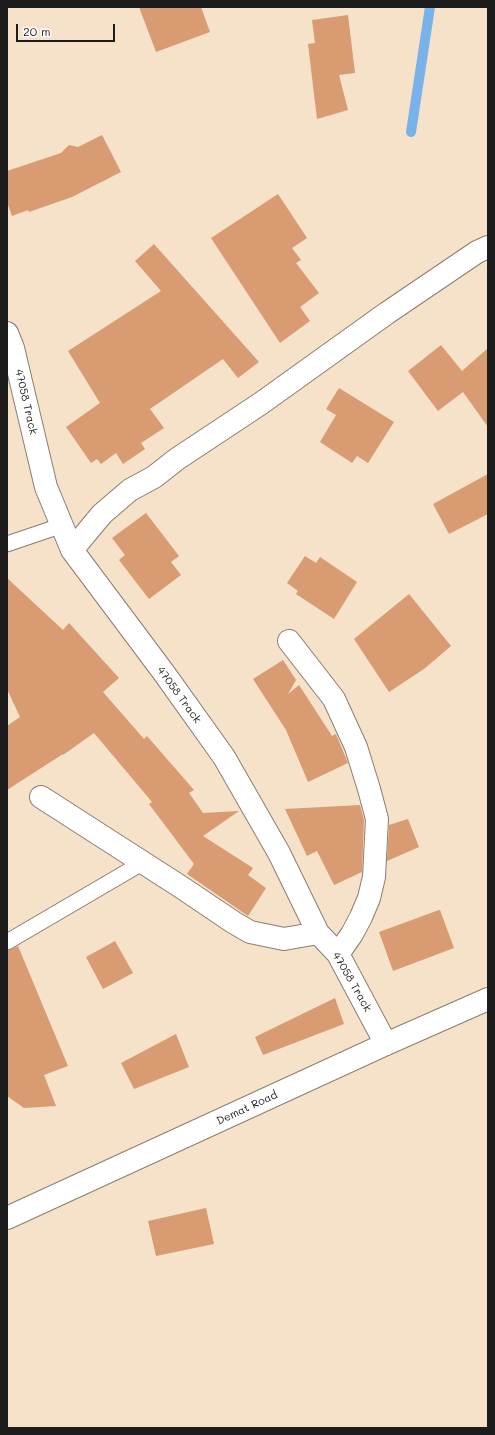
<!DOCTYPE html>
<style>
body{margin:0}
#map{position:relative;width:495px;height:1435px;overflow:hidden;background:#f6e1c9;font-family:Mali,sans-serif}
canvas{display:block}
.frame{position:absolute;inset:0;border:8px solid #1c1c1c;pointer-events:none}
.scale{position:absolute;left:16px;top:24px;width:99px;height:18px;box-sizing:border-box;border:2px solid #1c1c1c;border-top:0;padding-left:5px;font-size:12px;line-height:14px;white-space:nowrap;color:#1c1c1c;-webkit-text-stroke:3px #fff;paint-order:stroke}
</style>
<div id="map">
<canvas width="495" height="1435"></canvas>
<div class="frame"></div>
<div class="scale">20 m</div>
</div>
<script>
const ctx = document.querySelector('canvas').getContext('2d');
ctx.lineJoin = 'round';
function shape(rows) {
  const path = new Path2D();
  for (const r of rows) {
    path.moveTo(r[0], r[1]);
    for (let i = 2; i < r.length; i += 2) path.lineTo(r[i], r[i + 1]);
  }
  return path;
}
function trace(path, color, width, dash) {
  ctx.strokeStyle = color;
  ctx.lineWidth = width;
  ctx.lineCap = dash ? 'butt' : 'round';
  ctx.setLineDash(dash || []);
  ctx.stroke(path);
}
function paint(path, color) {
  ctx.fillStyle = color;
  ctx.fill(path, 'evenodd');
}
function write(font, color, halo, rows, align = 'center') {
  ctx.font = font + ' Mali,sans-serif';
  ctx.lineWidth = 4;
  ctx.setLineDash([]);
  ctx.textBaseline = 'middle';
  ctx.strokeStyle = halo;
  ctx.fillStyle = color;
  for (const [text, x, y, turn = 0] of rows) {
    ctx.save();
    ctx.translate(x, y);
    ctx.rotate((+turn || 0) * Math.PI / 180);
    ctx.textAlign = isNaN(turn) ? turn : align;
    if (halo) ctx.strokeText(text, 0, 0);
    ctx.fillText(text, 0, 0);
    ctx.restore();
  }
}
const stream = shape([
 [411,132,430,7]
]);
const building = shape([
 [139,7,201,7,210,32,156,52],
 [348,15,355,73,339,75,348,110,317,119,308,44,315,43,312,20],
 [102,135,121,172,72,197,29,212,28,210,12,216,7,202,7,171,61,153,69,145,78,147],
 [278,194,307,238,292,248,301,260,296,263,319,293,300,307,310,321,280,343,211,238],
 [154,244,259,362,238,378,223,359,150,409,164,428,141,443,145,449,123,464,116,453,101,464,97,459,91,463,66,427,100,403,68,351,161,291,135,261],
 [441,345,462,371,488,348,488,427,463,392,438,411,408,371],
 [339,388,394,422,368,463,357,456,352,463,320,442,336,415,326,409],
 [488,474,488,514,449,534,433,504],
 [146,513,179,556,171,562,181,575,149,599,119,560,125,555,112,538],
 [305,556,316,563,320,557,357,582,334,619,296,594,298,591,287,583],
 [7,578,63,630,69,623,119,678,103,692,144,739,147,736,194,790,189,793,203,813,239,811,203,836,253,868,248,875,266,888,248,916,187,874,194,864,149,804,152,802,94,733,63,755,63,754,7,790,7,726,20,717,7,689],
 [409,594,451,646,424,669,389,692,354,639],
 [283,660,296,680,288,694,299,685,332,736,336,734,348,763,308,782,286,730,253,679],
 [360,805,364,820,362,872,334,885,317,851,307,856,285,809],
 [408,819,419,847,387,861,389,825],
 [439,910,440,910,454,948,393,971,379,932],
 [115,941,133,973,103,989,86,957],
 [18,946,68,1066,44,1075,56,1106,24,1108,7,1096,7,951],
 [335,998,344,1024,263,1055,255,1037],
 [176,1034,189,1067,134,1089,121,1063],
 [206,1208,214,1244,156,1256,148,1221]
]);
const service = shape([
 [7,544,63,525],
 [7,942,142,863]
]);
const minor = shape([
 [7,333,13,348,46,487,72,550,164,673,224,757,279,853,318,933,338,954,386,1044],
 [72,550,102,514,130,490,154,477,177,459,260,404,387,313,477,252,488,247],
 [289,641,334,699,356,747,369,789,377,819,374,877,369,898,361,917,352,934,338,954],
 [41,797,181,887,233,922,250,932,284,939,318,933]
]);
const tertiary = shape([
 [7,1218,386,1044,488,999]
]);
const streetNames = [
 ["47058 Track",26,402,77],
 ["47058 Track",179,695,54],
 ["47058 Track",352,982,60],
 ["Demat Road",247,1108,-25]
];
trace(stream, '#77b2e8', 10);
paint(building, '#d89b72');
trace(service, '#897e72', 17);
trace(minor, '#897e72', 24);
trace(tertiary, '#897e72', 24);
trace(service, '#fff', 15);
trace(minor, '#fff', 22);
trace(tertiary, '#fff', 22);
write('11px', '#1c1c1c', '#fff', streetNames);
</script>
